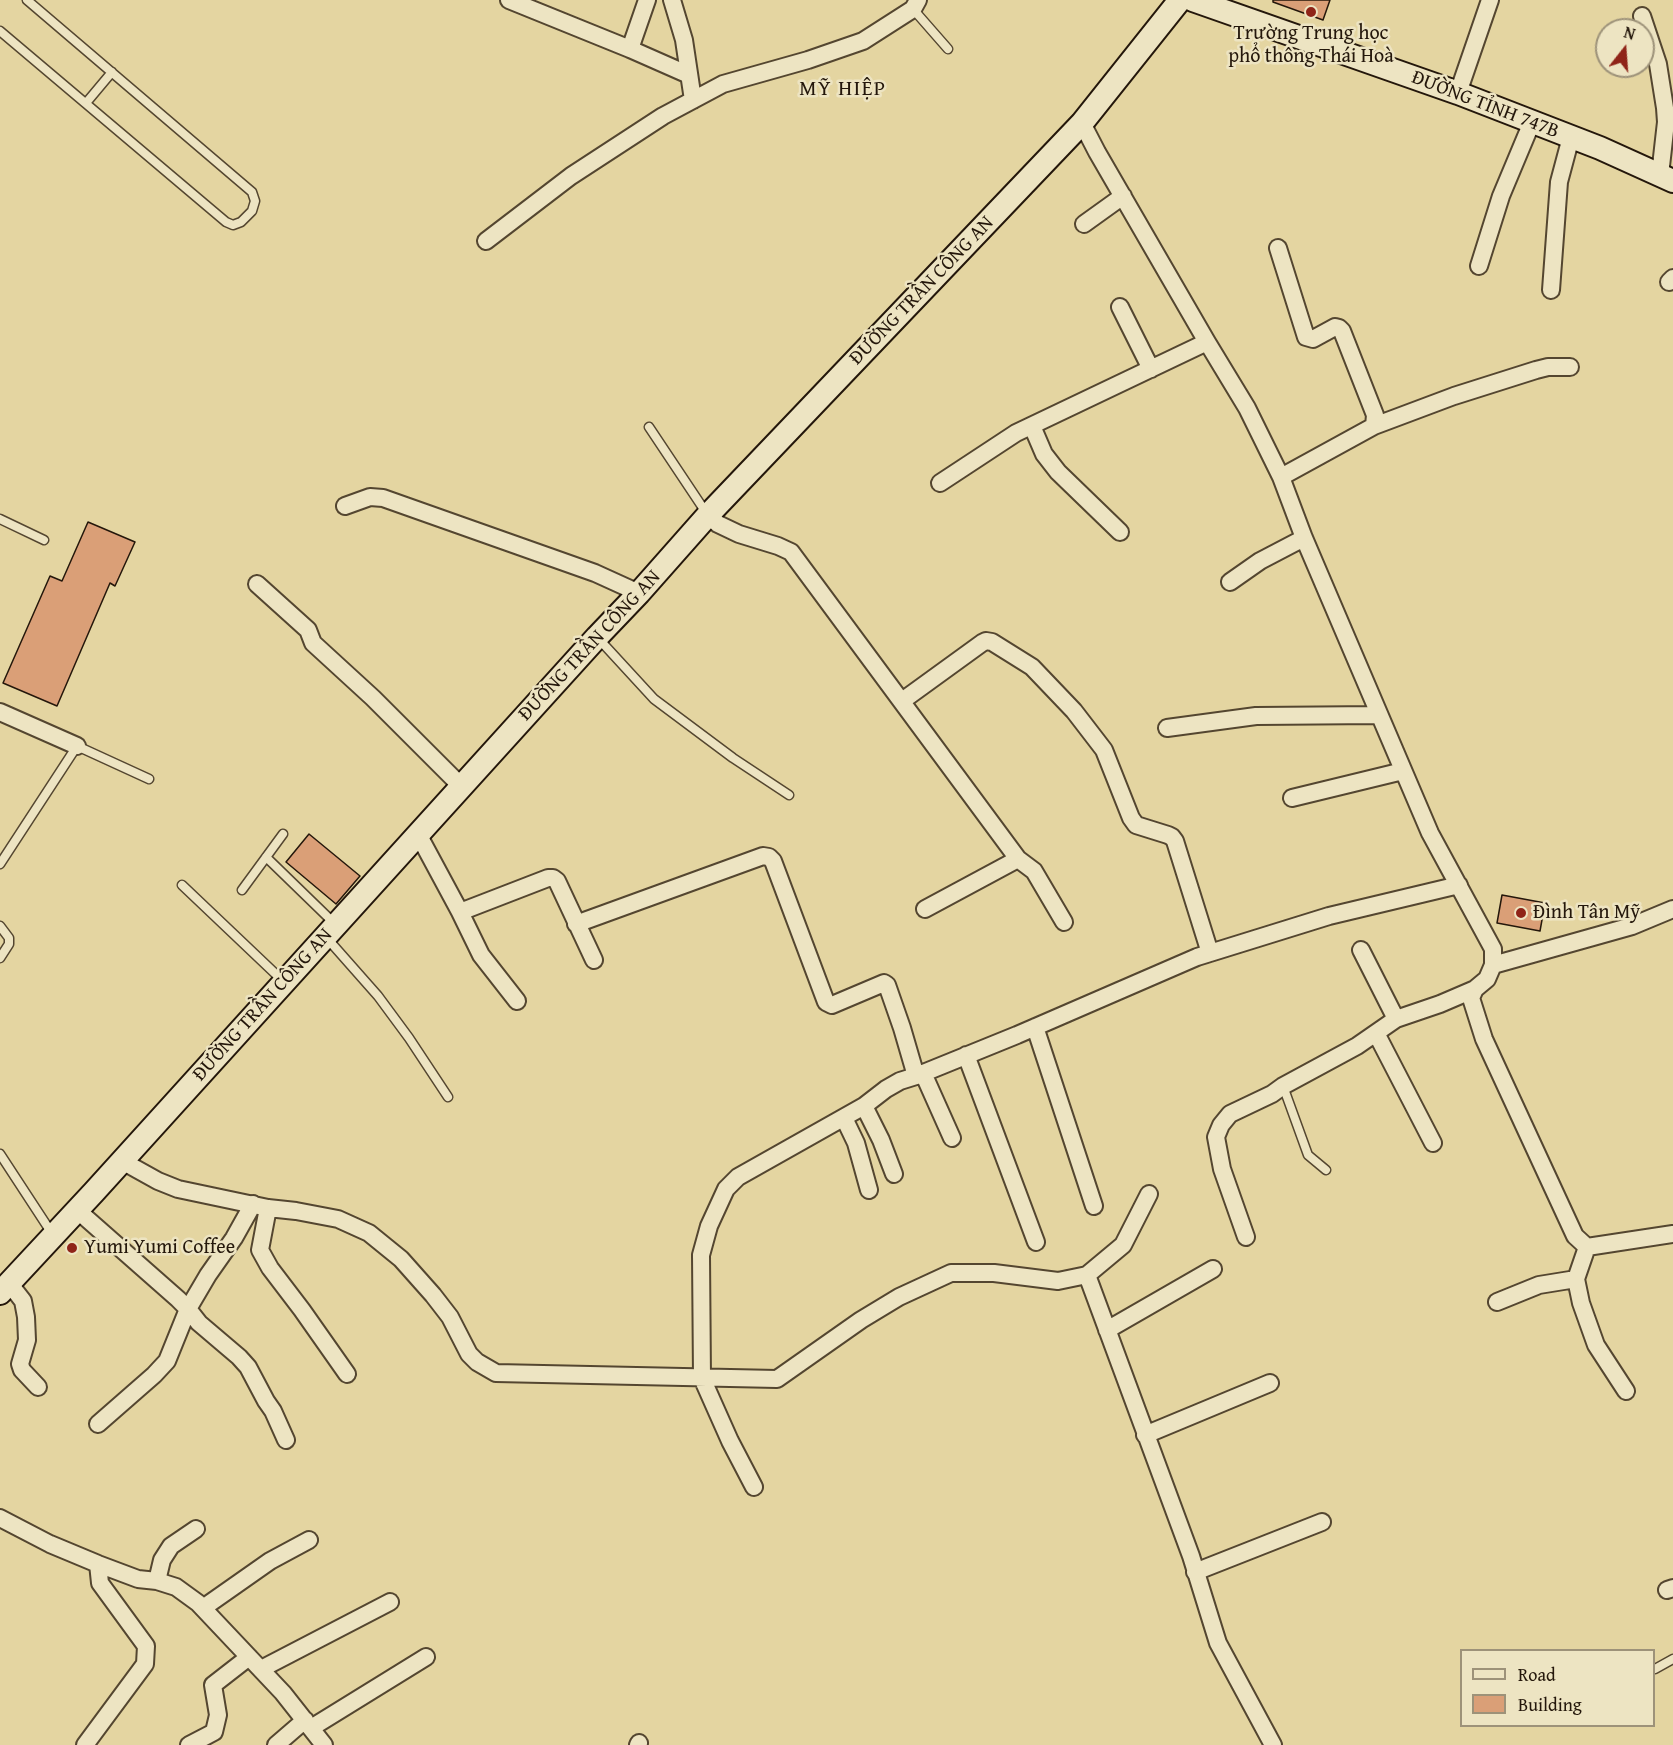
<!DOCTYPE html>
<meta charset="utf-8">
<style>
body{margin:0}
#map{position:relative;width:1673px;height:1745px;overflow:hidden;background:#e4d5a1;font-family:"Gentium Book Plus",serif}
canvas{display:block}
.legend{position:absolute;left:1460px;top:1649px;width:195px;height:78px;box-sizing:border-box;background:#ede4c2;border:2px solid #9d9279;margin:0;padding:8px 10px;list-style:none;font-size:18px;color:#24170b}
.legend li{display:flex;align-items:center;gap:12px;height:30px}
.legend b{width:30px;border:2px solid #9d9279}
.north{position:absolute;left:1595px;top:18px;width:60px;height:60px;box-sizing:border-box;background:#ede4c2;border:2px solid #9d9279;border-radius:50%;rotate:17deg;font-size:16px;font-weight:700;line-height:24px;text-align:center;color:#24170b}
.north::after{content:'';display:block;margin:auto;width:21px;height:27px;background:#8f2418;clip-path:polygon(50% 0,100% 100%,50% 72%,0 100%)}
</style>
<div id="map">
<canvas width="1673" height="1745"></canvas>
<ul class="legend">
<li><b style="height:8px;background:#ede4c2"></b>Road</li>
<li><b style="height:16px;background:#da9f77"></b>Building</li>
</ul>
<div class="north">N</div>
</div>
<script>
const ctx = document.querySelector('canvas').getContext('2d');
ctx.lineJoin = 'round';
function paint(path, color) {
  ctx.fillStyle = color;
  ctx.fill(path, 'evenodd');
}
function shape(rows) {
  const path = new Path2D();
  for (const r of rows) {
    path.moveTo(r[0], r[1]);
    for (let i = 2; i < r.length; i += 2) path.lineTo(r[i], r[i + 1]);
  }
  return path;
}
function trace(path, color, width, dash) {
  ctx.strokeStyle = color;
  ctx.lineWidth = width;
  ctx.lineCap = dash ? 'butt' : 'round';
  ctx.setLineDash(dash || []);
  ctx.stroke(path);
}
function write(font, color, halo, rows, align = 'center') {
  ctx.font = font + ' "Gentium Book Plus",serif';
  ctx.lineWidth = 5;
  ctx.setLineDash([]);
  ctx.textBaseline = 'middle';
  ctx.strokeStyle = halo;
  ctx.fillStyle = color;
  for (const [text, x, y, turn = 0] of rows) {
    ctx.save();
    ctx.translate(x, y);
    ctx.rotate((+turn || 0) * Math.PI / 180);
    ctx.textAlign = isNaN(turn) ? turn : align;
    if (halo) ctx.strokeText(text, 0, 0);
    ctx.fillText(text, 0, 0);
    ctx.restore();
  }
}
const building = shape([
 [1273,0,1330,0,1323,20,1273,2,1273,0],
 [88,522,135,542,115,586,110,583,57,706,3,683,50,576,62,581,88,522],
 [309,834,360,876,336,904,286,862,309,834],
 [1502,895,1545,903,1540,931,1497,923,1502,895]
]);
const lane = shape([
 [913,9,948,49],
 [0,31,226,222,233,225,241,222,252,211,255,201,252,192,27,0],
 [86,103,112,72],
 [649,427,707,514],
 [0,519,44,540],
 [597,637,654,699,733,758,789,795],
 [266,857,335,924],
 [0,864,77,746,149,779],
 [182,885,283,981],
 [242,890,283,834],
 [0,926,9,938,9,944,0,958],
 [325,936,378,996,409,1038,448,1097],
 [1283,1086,1308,1155,1326,1170],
 [0,1154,53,1235],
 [1655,1669,1673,1659]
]);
const street = shape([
 [509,0,630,49,647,0],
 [672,0,684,40,693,100],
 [1642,16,1658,64,1665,108,1666,122,1660,175],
 [630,49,689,75],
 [1458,93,1490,0],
 [1082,123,1097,152,1207,342,1247,408,1281,477,1304,538,1430,833,1493,949,1493,965,1487,979,1475,989,1471,998,1484,1039,1575,1236,1587,1247,1673,1234],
 [1084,224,1123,196],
 [486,241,571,176,663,116,723,84,808,60,863,41,913,9,918,0],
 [1278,248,1306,337,1313,339,1335,327,1339,328,1342,331,1375,415,1374,426,1281,477],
 [1479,266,1501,196,1532,122],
 [1669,282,1673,278],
 [1551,290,1559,182,1571,137],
 [1120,307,1151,369],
 [1032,426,1044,454,1058,472,1120,532],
 [1374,426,1454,396,1536,370,1548,367,1570,367],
 [940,483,1016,433,1207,342],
 [345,506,370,497,383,498,595,573,639,593],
 [708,515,718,524,739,534,778,546,791,552,1018,859,1034,871,1064,922],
 [1230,582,1260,561,1304,538],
 [257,584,308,630,313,643,373,698,461,786],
 [902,701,982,643,986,641,992,642,1032,667,1074,711,1104,750,1131,818,1136,825,1168,835,1172,837,1175,841,1210,953],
 [0,712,77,746],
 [1167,728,1256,716,1379,715],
 [1292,798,1403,771],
 [418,834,460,912,548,878,553,878,557,881,594,960],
 [925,909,1018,859],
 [460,912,481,955,517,1001],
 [576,924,763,856,769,857,773,861,826,1002,832,1005,884,983,887,985,902,1028,916,1076,1017,1035,1197,957,1329,916,1459,885],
 [1361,950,1396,1019],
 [1493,965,1632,926,1673,909],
 [1035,1027,1094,1206],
 [1376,1033,1433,1143],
 [966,1055,1036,1242],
 [923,1073,952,1138],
 [864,1106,881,1140,894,1174],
 [844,1118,856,1143,869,1190],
 [122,1161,158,1181,178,1189,268,1208,296,1211,338,1219,369,1233,401,1259,433,1295,450,1317,469,1354,477,1362,496,1373,777,1379,861,1320,899,1297,951,1273,994,1273,1058,1281,1087,1275,1123,1245,1149,1194],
 [268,1208,260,1250,270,1268,302,1310,347,1374],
 [77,1210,178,1299,188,1309,199,1323,239,1357,248,1367,266,1401,273,1411,286,1440],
 [1246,1237,1222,1169,1216,1137,1221,1125,1230,1114,1272,1094,1283,1086,1357,1046,1396,1019,1440,1004,1475,989],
 [1087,1275,1191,1556,1218,1643,1273,1745],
 [1576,1279,1581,1303,1596,1345,1626,1391],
 [9,1283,23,1301,26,1317,27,1340,20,1364,22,1370,38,1387],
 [1497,1302,1539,1285,1576,1279,1587,1247],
 [1107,1330,1213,1269],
 [98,1424,154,1375,167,1361,188,1309,208,1275,234,1238,253,1204],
 [1145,1435,1270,1383],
 [754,1487,730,1441,702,1378,701,1255,709,1226,726,1189,738,1177,864,1106,886,1089,900,1081,916,1076],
 [0,1518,50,1544,98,1564,138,1579,157,1581,176,1587,198,1603,283,1693,324,1745],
 [1195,1572,1322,1522],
 [157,1581,162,1560,171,1546,196,1529],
 [1667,1590,1673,1588],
 [203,1608,270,1561,309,1540],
 [261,1669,390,1602],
 [311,1728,426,1657],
 [85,1745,145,1664,146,1646,100,1583,98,1564],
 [189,1745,214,1732,218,1715,213,1685,249,1657],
 [276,1745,305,1720],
 [638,1745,639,1743]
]);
const secondary = shape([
 [1193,0,1458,93,1600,148,1673,181],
 [0,1293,94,1192,597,637,639,593,708,515,1082,123,1180,0]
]);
const markers = [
 [1311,12,6,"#8f2418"],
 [1521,913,6,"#8f2418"],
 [72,1248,6,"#8f2418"]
];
const poiNames = [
 ["Trường Trung học",1311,34,"center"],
 ["phổ thông Thái Hoà",1311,57,"center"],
 ["Đình Tân Mỹ",1533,913],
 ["Yumi Yumi Coffee",84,1248]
];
const streetNames = [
 ["ĐƯỜNG TỈNH 747B",1485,105,21],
 ["ĐƯỜNG TRẦN CÔNG AN",922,291,-46],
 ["ĐƯỜNG TRẦN CÔNG AN",590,646,-47],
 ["ĐƯỜNG TRẦN CÔNG AN",263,1005,-48]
];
const neighbourhoodNames = [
 ["MỸ HIỆP",843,90]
];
paint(building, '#da9f77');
trace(building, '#24170b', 1.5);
trace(lane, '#544630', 11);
trace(street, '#544630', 20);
trace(secondary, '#24170b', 26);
trace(lane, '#ede4c2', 8);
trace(street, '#ede4c2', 16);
trace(secondary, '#ede4c2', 22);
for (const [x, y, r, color] of markers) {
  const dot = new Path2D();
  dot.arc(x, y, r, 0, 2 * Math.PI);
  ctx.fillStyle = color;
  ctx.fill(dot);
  trace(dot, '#ede4c2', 2);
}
write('20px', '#24170b', '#ede4c2', poiNames, 'left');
write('20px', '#24170b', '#ede4c2', streetNames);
ctx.letterSpacing = '1.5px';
write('21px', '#24170b', '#ede4c2', neighbourhoodNames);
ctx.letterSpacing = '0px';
</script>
